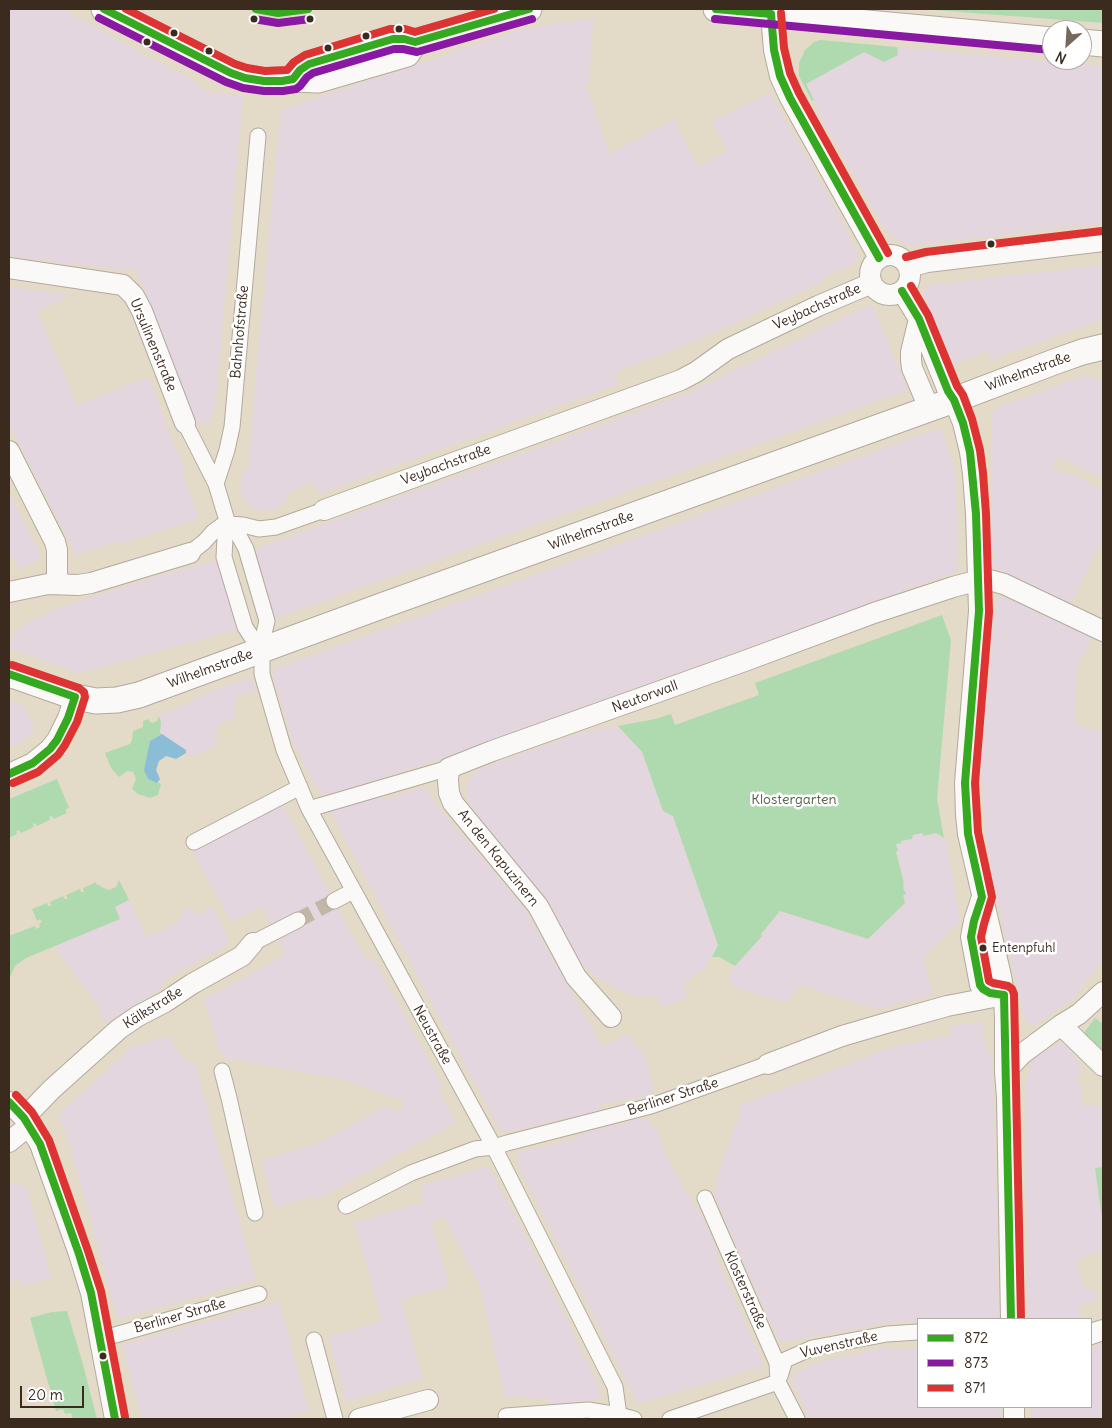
<!DOCTYPE html>
<meta charset="utf-8">
<style>
body{margin:0}
#map{position:relative;width:1112px;height:1428px;overflow:hidden;background:#e3dac8;font-family:Delius,sans-serif}
canvas{display:block}
.frame{position:absolute;inset:0;border:10px solid #3b2a1e;pointer-events:none}
.legend{position:absolute;left:917px;top:1318px;width:175px;height:90px;box-sizing:border-box;background:#fff;border:1px solid #b1aaa5;margin:0;padding:6px 9px;list-style:none;font-size:15px;color:#3b2a1e}
.legend li{display:flex;align-items:center;gap:10px;height:25px}
.legend b{width:25px;border:1px solid #b1aaa5}
.north{position:absolute;left:1042px;top:20px;width:50px;height:50px;box-sizing:border-box;background:#fff;border:1px solid #b1aaa5;border-radius:50%;rotate:206deg;font-size:14px;font-weight:700;line-height:20px;text-align:center;color:#3b2a1e}
.north::after{content:'';display:block;margin:auto;width:18px;height:22px;background:#76685a;clip-path:polygon(50% 0,100% 100%,50% 72%,0 100%)}
.scale{position:absolute;left:20px;top:1386px;width:64px;height:22px;box-sizing:border-box;border:2px solid #3b2a1e;border-top:0;padding-left:6px;font-size:15px;line-height:18px;white-space:nowrap;color:#3b2a1e;-webkit-text-stroke:4px #fff;paint-order:stroke}
</style>
<div id="map">
<canvas width="1112" height="1428"></canvas>
<div class="frame"></div>
<ul class="legend">
<li><b style="height:6px;background:#35a920"></b>872</li>
<li><b style="height:6px;background:#8918a3"></b>873</li>
<li><b style="height:6px;background:#d33"></b>871</li>
</ul>
<div class="north">N</div>
<div class="scale">20 m</div>
</div>
<script>
const ctx = document.querySelector('canvas').getContext('2d');
ctx.lineJoin = 'round';
function paint(path, color) {
  ctx.fillStyle = color;
  ctx.fill(path, 'evenodd');
}
function shape(rows) {
  const path = new Path2D();
  for (const r of rows) {
    if (r.length === 3) {
      path.moveTo(r[0] + r[2], r[1]);
      path.arc(r[0], r[1], r[2], 0, 2 * Math.PI);
      continue;
    }
    path.moveTo(r[0], r[1]);
    for (let i = 2; i < r.length; i += 2) path.lineTo(r[i], r[i + 1]);
  }
  return path;
}
function trace(path, color, width, dash) {
  ctx.strokeStyle = color;
  ctx.lineWidth = width;
  ctx.lineCap = dash ? 'butt' : 'round';
  ctx.setLineDash(dash || []);
  ctx.stroke(path);
}
function write(font, color, halo, rows, align = 'center') {
  ctx.font = font + ' Delius,sans-serif';
  ctx.lineWidth = 5;
  ctx.setLineDash([]);
  ctx.textBaseline = 'middle';
  ctx.strokeStyle = halo;
  ctx.fillStyle = color;
  for (const [text, x, y, turn = 0] of rows) {
    ctx.save();
    ctx.translate(x, y);
    ctx.rotate((+turn || 0) * Math.PI / 180);
    ctx.textAlign = isNaN(turn) ? turn : align;
    if (halo) ctx.strokeText(text, 0, 0);
    ctx.fillText(text, 0, 0);
    ctx.restore();
  }
}
const built = shape([
 [9,9,68,9,72,15,91,25,92,24,104,31,103,32,154,60,155,59,176,72,178,71,190,78,189,79,199,84,198,86,209,92,243,96,215,409,207,423,189,422,147,295,135,268,122,270,112,269,69,263,68,266,47,259,41,259,40,262,9,255],
 [593,18,589,83,585,84,609,154,674,120,698,167,728,151,712,121,770,93,833,204,858,255,855,263,824,277,825,280,731,325,664,354,615,372,619,384,321,493,312,483,290,491,286,501,275,510,262,511,250,507,242,496,240,484,242,475,248,467,262,308,263,307,265,291,266,279,265,279,280,114,286,108,443,56,444,58,452,52,528,28],
 [897,47,1103,66,1103,223,915,245,906,244,895,239,882,224,820,117,814,100,806,84,864,52,897,55],
 [1103,265,1103,319,990,360,988,351,953,365,923,293,928,285],
 [9,287,67,295,66,297,37,312,77,405,149,377,176,452,178,451,182,461,185,471,182,473,199,519,114,545,113,542,76,555,9,424],
 [872,304,908,390,274,619,255,554,259,547,549,444,692,391],
 [1086,375,1103,382,1103,478,1057,457,1051,470,1075,475,1103,491,1103,538,1070,605,990,566,995,554,992,553,991,415,996,408],
 [937,429,941,430,953,465,956,483,958,566,954,573,873,602,862,608,831,620,830,618,766,641,426,764,322,797,294,745,272,675,276,668],
 [9,493,39,553,40,557,38,560,19,569,12,556,9,557],
 [215,560,221,564,238,629,79,673,9,648,13,635,28,622,70,604,164,574,166,574,167,573,171,573],
 [1003,596,1092,637,1081,658,1076,676,1075,724,1103,732,1103,959,1072,1000,1035,1025,1026,1022,1023,1013,996,897,986,839,981,765,994,617,996,600],
 [251,677,256,689,236,697,235,717,218,725,215,746,191,757,186,753,186,750,160,733,161,722,159,716,182,706,185,706,189,705,190,701,206,694,232,683,235,684,244,681,246,679],
 [9,700,24,706,34,732,18,744,9,747],
 [618,726,642,752,663,811,673,816,718,945,712,957,702,970,682,986,688,997,664,1006,659,1006,658,995,643,997,628,994,597,977,580,962,562,926,548,902,473,810,467,801,466,795,468,783,472,775,481,768,580,733],
 [425,787,442,813,489,866,525,910,602,1046,627,1034,646,1059,654,1093,599,1105,600,1111,528,1127,506,1132,500,1129,459,1054,330,811,379,796,383,798,384,800],
 [282,804,366,961,373,958,412,1029,443,1087,438,1090,456,1122,318,1199,316,1196,274,1207,261,1160,317,1144,388,1105,393,1113,405,1106,401,1100,345,1080,225,1058,226,1053,219,1052,204,999,285,955,275,932,261,906,231,922,193,852],
 [922,833,924,835,936,833,944,840,946,839,960,921,923,957,933,995,877,1009,801,985,785,1003,732,986,729,974,746,953,747,953,780,911,868,939,905,903,903,894,905,894,904,891,899,859,898,859,896,844,911,837,913,835],
 [129,900,146,937,180,922,179,917,187,908,193,909,196,915,212,907,228,937,228,943,218,951,170,976,154,994,106,1023,99,1013,102,1011,54,946,120,918,115,907],
 [982,1022,986,1053,991,1053,994,1096,995,1194,998,1194,998,1225,997,1226,999,1316,996,1319,918,1319,918,1321,881,1324,784,1342,777,1338,714,1195,723,1160,741,1112,738,1106,893,1047,951,1036,950,1026],
 [168,1037,178,1051,179,1051,180,1053,198,1069,199,1080,256,1280,118,1319,67,1136,58,1115,133,1046],
 [1064,1041,1067,1042,1082,1073,1076,1077,1081,1087,1083,1105,1103,1107,1103,1167,1098,1167,1103,1225,1103,1250,1075,1261,1085,1290,1094,1288,1098,1300,1078,1305,1082,1319,1028,1319,1025,1098,1027,1075,1031,1063,1034,1058,1051,1046,1052,1047],
 [639,1118,640,1120,648,1119,653,1129,656,1128,662,1141,660,1143,685,1192,686,1192,689,1197,690,1196,705,1222,719,1255,716,1257,764,1366,638,1404,516,1161,520,1152,578,1138,578,1136,584,1134,583,1131,594,1129,595,1131,605,1129,605,1126,615,1123,617,1126,630,1123,630,1120],
 [488,1166,525,1235,602,1392,598,1399,549,1405,548,1397,529,1398,528,1395,505,1397,479,1284,445,1217,431,1222,449,1286,401,1300,423,1379,346,1401,328,1337,382,1321,354,1222,424,1202,420,1186],
 [11,1182,26,1187,51,1278,22,1287,19,1279,9,1282,9,1184],
 [279,1301,309,1411,282,1419,142,1419,122,1345],
 [1103,1345,1103,1419,1031,1419,1031,1407,1091,1407,1091,1348],
 [889,1347,889,1350,918,1348,918,1407,1001,1407,1002,1419,810,1419,792,1381,794,1374,819,1362,864,1352,864,1351]
]);
const green = shape([
 [922,9,1103,9,1103,23,960,12],
 [820,40,897,47,898,55,884,62,864,52,857,56,806,84,814,100,812,101,799,76,799,63,805,50,814,42],
 [942,615,951,640,937,799,944,838,936,833,924,836,922,833,913,835,912,839,901,841,901,843,896,844,898,851,896,852,904,883,903,883,904,891,905,891,906,894,903,895,905,903,868,939,780,911,761,934,762,936,735,966,719,957,712,957,718,945,673,816,663,811,642,752,618,726,655,719,671,714,675,725,683,722,759,695,755,683],
 [159,716,161,722,160,733,162,734,150,741,148,779,161,784,158,795,150,798,138,794,132,789,136,779,133,772,127,771,119,777,111,768,105,753,130,744,132,740,133,731,143,727,143,721,148,719,151,723,157,721],
 [57,779,69,808,65,810,67,813,54,819,52,816,49,817,50,820,37,826,35,823,33,824,34,827,21,833,19,830,16,831,17,834,9,838,9,799],
 [119,880,129,900,115,907,120,919,26,958,15,966,9,979,9,936,35,926,36,929,40,927,39,924,42,922,40,919,37,921,32,909,47,903,48,906,51,906,50,902,63,896,65,899,68,899,66,895,80,889,81,892,84,892,83,888,96,882,97,885,100,885,101,887,109,890,116,887],
 [1095,1018,1103,1024,1103,1055,1083,1034],
 [1103,1167,1103,1225,1095,1168],
 [67,1311,82,1361,97,1419,73,1419,71,1413,65,1414,63,1409,56,1411,30,1318,52,1312]
]);
const water = shape([
 [162,734,186,750,186,753,176,759,166,756,159,761,156,770,160,779,157,783,148,779,144,770,150,741]
]);
const pedestrianTunnel = shape([
 [298,920,334,901]
]);
const pedestrian = shape([
 [185,423,216,484,228,524,238,534,246,549,267,621,260,650],
 [216,484,227,450,232,427,258,136],
 [228,524,225,538,224,557,245,627,260,650,262,657,262,674,284,750,309,809,494,1147,612,1381,615,1387,619,1415],
 [190,553,204,542,213,532,221,526,228,524,243,525,259,529,276,527,324,510],
 [309,809,449,768],
 [194,842,300,787],
 [334,901,353,891],
 [253,943,298,920],
 [222,1071,229,1098,255,1213],
 [705,1198,777,1363,778,1382],
 [346,1206,411,1173,475,1149,494,1147,507,1143,651,1106,768,1064],
 [101,1339,259,1294],
 [314,1340,335,1419],
 [780,1376,785,1360,812,1348,887,1334,918,1332],
 [506,1416,588,1410,619,1415,634,1419],
 [670,1419,778,1382,797,1419]
]);
const minor = shape([
 [771,14,774,50,780,76,790,98,879,258],
 [890,275,20],
 [909,267,927,262,1103,241],
 [9,268,123,285,134,296,142,311,185,423],
 [902,291,919,319,948,391,954,400,963,423,970,452,973,474,976,514,979,611,965,783,966,815,968,834,1001,976,1004,995,1005,1019,1005,1072,1007,1098,1011,1319],
 [919,319,911,352,911,360,912,368,929,408],
 [9,451,55,542,57,550,57,574,60,584],
 [324,510,681,380,696,372,728,349,818,306,872,283],
 [9,592,48,584,78,585,91,583,190,553],
 [9,774,33,763,50,749,57,740,68,718,75,697],
 [982,897,974,921,971,937,980,985,983,989,990,993,1004,995],
 [611,1017,576,977,538,906,453,803,449,793,448,780,449,768,492,751,742,662,874,613,953,587,979,580,989,580,1004,584,1103,631],
 [1061,1025,1103,1066],
 [768,1064,842,1036,883,1024,947,1006,1004,995],
 [1005,1072,1022,1054,1061,1025,1079,1014,1103,992],
 [9,1102,24,1118,40,1144,79,1254,91,1293,115,1419],
 [24,1118,52,1089,119,1029,138,1016,165,1002,192,984,242,956,253,943],
 [9,1142,20,1133,30,1128],
 [1091,1334,1103,1330],
 [1014,1407,1014,1419],
 [359,1419,428,1400]
]);
const tertiary = shape([
 [104,9,231,73,245,78,264,81,282,81,293,79,318,80,407,54,415,42],
 [716,9,1052,40],
 [1082,42,1103,44],
 [293,79,300,70,309,64,393,39,404,39,415,42,529,9],
 [9,674,75,697,96,701,117,700,139,695,384,605,954,400,1054,362,1082,352,1103,347]
]);
const bus1 = shape([
 [104,9,231,73,245,78,264,81,282,81,293,79,300,70,309,64,393,39,404,39,415,42,529,9],
 [256,9,278,13,308,9],
 [716,9,771,14],
 [771,14,774,50,780,76,790,98,879,258],
 [902,291,919,319,948,391,954,400,963,423,970,452,976,514,979,611,965,783,968,834,982,897,974,921,971,937,980,985,983,989,990,993,1004,995],
 [9,674,75,697],
 [9,774,33,763,50,749,57,740,68,718,75,697],
 [1004,995,1011,1319],
 [9,1102,24,1118,40,1144,79,1254,91,1293,115,1419]
]);
const bus2 = shape([
 [99,18,226,82,243,88,264,91,283,91,296,89,300,86,307,77,313,73,394,49,403,49,417,52,532,19],
 [254,19,278,23,310,19],
 [715,19,1051,50]
]);
const bus3 = shape([
 [126,9,235,64,247,68,265,71,287,70,294,62,305,55,390,29,405,29,415,32,494,9],
 [781,13,784,48,790,73,799,93,888,253],
 [906,257,926,252,1102,231],
 [911,286,928,315,957,386,963,395,972,419,980,450,983,473,986,514,989,612,975,783,978,832,992,897,984,924,981,937,989,981,993,983,1008,986,1012,989,1014,994,1021,1319],
 [12,665,79,688,84,692,85,697,77,722,65,745,58,755,38,772,13,783],
 [16,1095,32,1112,49,1140,88,1251,101,1291,125,1417]
]);
const markers = [
 [254,19,4.5,"#3b2a1e"],
 [310,19,4.5,"#3b2a1e"],
 [399,29,4.5,"#3b2a1e"],
 [174,33,4.5,"#3b2a1e"],
 [366,36,4.5,"#3b2a1e"],
 [147,42,4.5,"#3b2a1e"],
 [328,48,4.5,"#3b2a1e"],
 [209,51,4.5,"#3b2a1e"],
 [991,244,4.5,"#3b2a1e"],
 [983,948,4.5,"#3b2a1e"],
 [103,1356,4.5,"#3b2a1e"]
];
const busNames = [
 ["Entenpfuhl",992,948]
];
const streetNames = [
 ["Veybachstraße",817,307,-24],
 ["Bahnhofstraße",240,332,-85],
 ["Ursulinenstraße",153,345,67],
 ["Wilhelmstraße",1028,372,-20],
 ["Veybachstraße",446,465,-20],
 ["Wilhelmstraße",591,531,-20],
 ["Wilhelmstraße",210,669,-20],
 ["Neutorwall",645,697,-20],
 ["An den Kapuzinern",498,858,51],
 ["Kälkstraße",153,1008,-32],
 ["Neustraße",432,1035,61],
 ["Berliner Straße",673,1097,-18],
 ["Klosterstraße",745,1290,66],
 ["Berliner Straße",180,1316,-16],
 ["Vuvenstraße",839,1345,-13]
];
const parkNames = [
 ["Klostergarten",794,800]
];
paint(built, '#e4d6df');
paint(green, '#afdab0');
paint(water, '#8cbdd7');
trace(pedestrianTunnel, '#c1b7a6', 15, [15, 8]);
trace(pedestrian, '#b1aa9d', 17);
trace(minor, '#b1aa9d', 22);
trace(tertiary, '#b1aa9d', 27);
trace(pedestrian, '#fbf9f7', 15);
trace(minor, '#fbf9f7', 20);
trace(tertiary, '#fbf9f7', 25);
trace(bus1, '#35a920', 8);
trace(bus2, '#8918a3', 8);
trace(bus3, '#d33', 8);
for (const [x, y, r, color] of markers) {
  const dot = new Path2D();
  dot.arc(x, y, r, 0, 2 * Math.PI);
  ctx.fillStyle = color;
  ctx.fill(dot);
  trace(dot, '#fff', 2);
}
write('13px', '#3b2a1e', '#fff', busNames, 'left');
write('14px', '#3b2a1e', '#fff', streetNames);
write('14px', '#515f44', '#fff', parkNames);
</script>
